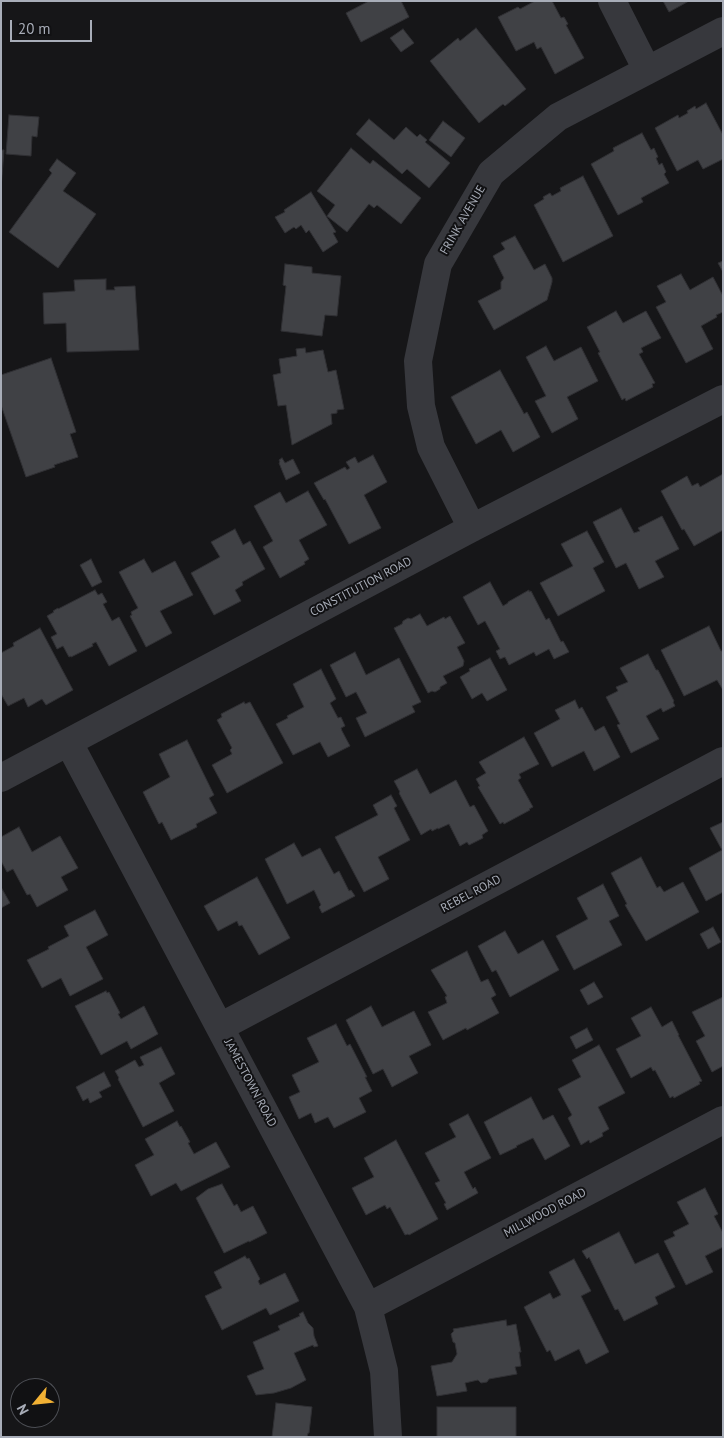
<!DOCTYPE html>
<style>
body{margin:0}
#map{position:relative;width:724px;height:1438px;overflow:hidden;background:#161618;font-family:"PT Sans",sans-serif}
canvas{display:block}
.frame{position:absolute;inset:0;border:2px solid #a8adb8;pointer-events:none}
.north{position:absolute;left:10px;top:1378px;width:50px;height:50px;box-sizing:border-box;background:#111113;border:1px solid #4d4f55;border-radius:50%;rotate:242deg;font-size:14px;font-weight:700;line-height:20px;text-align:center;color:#a8adb8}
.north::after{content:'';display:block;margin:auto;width:18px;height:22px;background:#f2b134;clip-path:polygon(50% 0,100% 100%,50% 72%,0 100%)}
.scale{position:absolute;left:10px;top:20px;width:82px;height:22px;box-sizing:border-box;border:2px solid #a8adb8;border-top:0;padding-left:6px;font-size:15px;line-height:18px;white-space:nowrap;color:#a8adb8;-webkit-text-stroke:4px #111113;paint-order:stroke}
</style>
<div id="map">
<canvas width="724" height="1438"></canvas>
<div class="frame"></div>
<div class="north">N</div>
<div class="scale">20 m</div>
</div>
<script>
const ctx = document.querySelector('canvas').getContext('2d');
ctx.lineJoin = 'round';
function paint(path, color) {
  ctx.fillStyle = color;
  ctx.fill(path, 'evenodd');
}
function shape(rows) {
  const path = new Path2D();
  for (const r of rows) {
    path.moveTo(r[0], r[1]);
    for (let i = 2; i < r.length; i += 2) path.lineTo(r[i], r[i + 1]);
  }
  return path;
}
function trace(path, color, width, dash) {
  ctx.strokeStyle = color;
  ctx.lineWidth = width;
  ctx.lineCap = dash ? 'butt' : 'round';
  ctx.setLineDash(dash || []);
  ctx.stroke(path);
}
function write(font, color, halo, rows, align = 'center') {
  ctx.font = font + ' "PT Sans",sans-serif';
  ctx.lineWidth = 4;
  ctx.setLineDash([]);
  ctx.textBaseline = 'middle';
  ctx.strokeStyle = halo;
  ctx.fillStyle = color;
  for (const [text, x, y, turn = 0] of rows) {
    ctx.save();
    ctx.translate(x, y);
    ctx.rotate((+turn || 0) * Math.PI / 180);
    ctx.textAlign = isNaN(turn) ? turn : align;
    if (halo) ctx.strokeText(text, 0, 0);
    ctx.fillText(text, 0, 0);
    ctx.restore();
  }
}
const building = shape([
 [369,1,401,1,409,17,361,42,346,13,369,1],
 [535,1,552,1,561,18,564,17,568,24,566,25,584,58,555,74,541,47,537,49,534,42,516,51,498,17,518,7,520,9,535,1],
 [663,1,689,1,669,12,663,1],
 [476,28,526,89,505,106,503,104,479,123,430,61,458,38,460,41,476,28],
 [403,29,414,43,401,52,390,38,403,29],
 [706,103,723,135,723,159,703,169,698,160,677,171,655,128,678,115,679,118,688,113,687,111,695,106,696,109,706,103],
 [9,115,39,117,37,137,32,136,31,156,6,154,9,115],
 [369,119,394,140,406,127,417,137,420,134,427,140,425,142,450,163,429,188,407,169,402,174,356,134,369,119],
 [443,121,465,138,451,157,429,140,443,121],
 [642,133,651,150,654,148,658,157,656,158,659,165,662,163,666,172,664,174,669,183,641,198,643,202,618,215,591,164,614,151,613,148,642,133],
 [351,148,370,164,373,160,421,198,401,224,377,205,374,208,369,204,347,232,327,216,335,205,317,191,351,148],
 [1,150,4,150,1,189,1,150],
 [57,159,76,173,63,191,96,214,58,268,9,232,52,173,49,170,57,159],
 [583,176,613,236,563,262,534,205,544,199,543,197,550,193,552,196,561,191,560,188,583,176],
 [311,192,336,232,333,233,338,242,323,252,309,230,306,233,301,225,296,229,294,227,285,233,275,217,285,212,284,210,311,192],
 [515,236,534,270,545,264,552,278,552,282,547,300,494,330,478,301,501,289,501,282,504,278,493,256,505,249,501,243,515,236],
 [723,261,723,272,718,263,723,261],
 [285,264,312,267,312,273,341,276,337,316,325,315,322,336,281,331,286,286,283,285,285,264],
 [681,274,690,290,713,277,723,296,723,312,716,315,717,317,701,326,713,349,686,363,656,307,666,302,657,286,681,274],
 [106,279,106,290,115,290,114,287,135,286,139,350,67,352,66,323,44,324,43,293,75,291,74,280,106,279],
 [616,311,623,323,646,311,661,338,641,348,643,352,639,354,655,383,652,384,653,387,626,401,625,398,622,400,598,353,600,352,587,327,616,311],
 [546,346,554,361,581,347,598,381,567,397,578,419,552,433,535,401,546,396,526,357,546,346],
 [305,348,306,353,323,350,328,372,336,370,344,409,337,410,337,413,331,414,332,424,292,445,286,405,278,406,273,375,281,373,279,359,297,356,296,349,305,348],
 [51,358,76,432,70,434,78,457,54,465,55,467,26,477,1,405,1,375,51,358],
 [500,370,522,410,524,414,527,412,540,437,513,452,501,430,476,444,451,397,500,370],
 [373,455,387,482,364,495,381,528,349,544,325,499,324,500,314,483,345,467,347,470,350,468,346,462,355,457,358,463,373,455],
 [282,458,285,463,293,459,300,473,286,480,279,463,280,462,279,460,282,458],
 [723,474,723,530,694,546,684,529,682,530,661,491,687,476,692,486,698,483,700,487,723,474],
 [308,491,327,525,299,540,309,559,304,562,305,564,280,578,263,547,273,541,254,506,280,492,286,503,308,491],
 [621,508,634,533,640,531,638,528,662,516,679,549,655,561,664,577,639,589,626,563,616,568,593,522,621,508],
 [235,529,243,545,250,541,265,569,242,582,243,585,235,590,241,601,214,615,191,573,220,557,211,542,235,529],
 [587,531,604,562,593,568,605,591,558,616,540,583,573,566,561,544,587,531],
 [91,559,102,582,92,587,80,565,91,559],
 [144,559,152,573,175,561,193,595,160,611,172,633,146,647,130,616,132,615,131,612,138,608,119,572,144,559],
 [490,582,503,606,508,603,508,602,529,590,529,592,531,591,546,620,549,618,561,642,563,641,569,652,554,659,549,649,536,656,534,652,509,665,505,657,500,659,496,651,500,649,485,621,478,625,463,597,490,582],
 [95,590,98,595,102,593,107,602,103,604,112,621,119,617,137,651,109,666,96,642,92,644,93,646,71,657,71,656,69,657,63,646,57,649,51,637,57,634,47,616,54,612,53,611,58,608,58,609,95,590],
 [420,614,427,626,444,617,445,619,450,616,465,643,457,647,464,661,463,666,443,676,447,683,440,687,440,689,435,692,432,691,428,693,394,628,402,624,403,621,408,618,411,619,420,614],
 [709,626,721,651,723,651,723,690,717,680,684,696,661,650,709,626],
 [40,628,73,690,46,705,42,699,28,707,24,698,8,706,1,694,1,653,14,646,13,643,40,628],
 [355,652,366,675,399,658,421,702,412,706,415,712,365,737,356,718,367,713,356,692,346,697,330,665,355,652],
 [648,654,656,670,658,670,674,701,673,702,675,706,663,712,661,708,646,716,659,739,631,753,617,725,620,724,606,697,618,691,616,687,628,682,620,668,648,654],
 [490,658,507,690,487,701,482,693,472,699,460,677,470,671,469,669,490,658],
 [321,669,336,699,330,703,338,718,341,717,345,726,341,728,342,731,350,746,328,757,320,742,293,755,276,724,288,718,287,716,304,707,293,684,321,669],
 [575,700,579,709,582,707,595,731,604,726,620,757,594,771,584,751,552,767,534,733,560,719,555,710,575,700],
 [244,702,245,704,250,702,283,763,227,793,212,765,232,754,230,750,232,748,217,720,222,717,221,714,244,702],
 [524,737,539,764,519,774,521,778,518,780,533,807,529,809,530,810,504,824,503,822,500,824,478,787,480,786,476,779,486,773,479,762,524,737],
 [187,740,214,795,209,798,217,813,196,824,197,827,171,840,162,822,159,824,143,792,170,777,159,754,187,740],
 [417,769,430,794,456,780,470,807,474,805,488,831,482,835,483,838,469,845,467,842,460,846,449,824,438,829,438,828,432,831,431,829,421,835,399,793,400,792,394,781,417,769],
 [391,795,397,806,394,808,410,840,378,857,389,879,364,892,335,837,378,815,373,805,391,795],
 [723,822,723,892,706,901,689,868,722,850,710,828,723,822],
 [19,827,32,852,60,836,78,868,61,877,68,890,37,907,30,894,27,895,13,869,7,872,1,861,1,837,19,827],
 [294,843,302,857,320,848,334,874,339,871,349,891,351,890,355,896,322,913,319,907,321,905,314,890,287,904,265,859,294,843],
 [641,857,657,888,660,886,664,892,683,882,699,912,646,941,625,905,627,904,611,873,641,857],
 [257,877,290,938,259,955,242,925,239,926,237,921,218,931,204,906,257,877],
 [603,884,619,916,609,921,622,945,574,970,556,936,588,919,577,898,603,884],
 [1,887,10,903,1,908,1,887],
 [95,910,108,935,86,947,103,979,70,996,61,978,42,988,27,960,49,949,48,947,69,936,64,926,95,910],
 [713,927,721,942,708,949,700,934,713,927],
 [505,931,518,954,543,940,559,970,510,997,496,970,492,972,478,946,505,931],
 [467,951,481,982,488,979,496,995,491,998,499,1013,467,1030,466,1028,443,1040,428,1012,447,1003,445,997,447,996,431,970,467,951],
 [594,982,603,997,588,1005,580,990,594,982],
 [106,991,107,993,109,992,120,1013,118,1014,121,1019,144,1006,158,1034,131,1049,127,1041,101,1055,75,1006,106,991],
 [723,997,723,1066,712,1072,696,1041,705,1036,692,1012,723,997],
 [371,1006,382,1027,414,1011,431,1045,409,1056,418,1073,392,1087,383,1069,373,1074,346,1020,371,1006],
 [651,1007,662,1027,672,1021,679,1035,678,1035,702,1081,699,1082,700,1084,674,1098,673,1096,670,1098,655,1070,653,1071,651,1067,631,1078,616,1049,641,1036,631,1018,651,1007],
 [336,1024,347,1046,350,1044,367,1077,365,1077,372,1091,359,1098,366,1112,334,1128,328,1117,315,1123,311,1113,299,1119,289,1097,300,1092,292,1075,319,1062,307,1038,336,1024],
 [587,1028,593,1040,576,1049,570,1037,587,1028],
 [599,1045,625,1093,598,1107,609,1129,602,1133,603,1136,590,1143,589,1140,581,1145,568,1118,572,1115,558,1089,581,1077,572,1060,599,1045],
 [161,1047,175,1074,159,1083,174,1111,143,1127,118,1079,119,1078,115,1071,135,1060,139,1067,144,1065,140,1057,161,1047],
 [104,1072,111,1086,99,1092,102,1097,90,1103,88,1098,83,1101,76,1087,104,1072],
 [531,1097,543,1120,553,1115,570,1146,545,1160,533,1138,516,1146,517,1147,500,1155,484,1122,531,1097],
 [468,1114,491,1158,464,1172,473,1189,475,1187,478,1193,447,1210,444,1204,446,1203,435,1183,440,1181,425,1153,456,1137,449,1124,468,1114],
 [177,1121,180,1127,181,1126,190,1142,188,1143,194,1154,216,1142,230,1167,181,1191,176,1183,151,1196,135,1165,154,1155,145,1139,177,1121],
 [396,1140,438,1219,409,1235,408,1234,405,1235,390,1207,387,1209,385,1205,366,1215,352,1188,374,1177,364,1158,396,1140],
 [222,1184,234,1206,237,1204,241,1212,253,1206,267,1233,249,1242,249,1241,224,1253,196,1198,208,1189,222,1184],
 [705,1188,718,1214,714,1216,723,1233,723,1247,705,1256,713,1272,686,1285,664,1241,675,1236,673,1232,689,1224,677,1202,705,1188],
 [619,1232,635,1264,658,1253,675,1287,655,1297,658,1304,624,1321,618,1309,615,1310,589,1257,587,1259,582,1251,619,1232],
 [245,1256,247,1259,249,1258,260,1279,258,1281,260,1285,285,1273,299,1301,270,1315,266,1308,222,1330,205,1296,222,1288,214,1272,245,1256],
 [574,1259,591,1291,581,1296,609,1352,586,1364,579,1349,555,1361,550,1350,547,1352,524,1307,550,1293,553,1299,561,1295,549,1272,574,1259],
 [303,1312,308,1323,313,1328,314,1336,318,1346,314,1347,313,1345,294,1353,306,1380,291,1388,274,1393,256,1395,247,1376,264,1369,253,1342,280,1330,278,1326,300,1316,299,1314,303,1312],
 [506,1320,507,1326,516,1324,521,1352,519,1352,521,1366,515,1367,517,1374,489,1379,487,1382,481,1383,478,1380,465,1383,467,1391,437,1396,431,1366,452,1362,457,1354,455,1343,453,1342,451,1334,454,1331,453,1329,506,1320],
 [276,1403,312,1407,309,1433,308,1433,307,1437,272,1437,276,1403],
 [437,1407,516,1407,516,1437,437,1437,437,1407]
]);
const street = shape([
 [612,1,647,70],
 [472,528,431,447,421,406,418,361,438,264,491,173,558,117,723,31],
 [69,743,368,1307,384,1371,388,1437],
 [1,778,472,528,723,399],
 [220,1027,723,761],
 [368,1307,723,1120]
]);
const streetNames = [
 ["FRINK AVENUE",463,220,-60],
 ["CONSTITUTION ROAD",361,587,-28],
 ["REBEL ROAD",471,894,-28],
 ["JAMESTOWN ROAD",250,1083,62],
 ["MILLWOOD ROAD",545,1213,-28]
];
paint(building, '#404145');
trace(building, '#303034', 1);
trace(street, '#37383d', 28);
write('12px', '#a8adb8', '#111113', streetNames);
</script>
